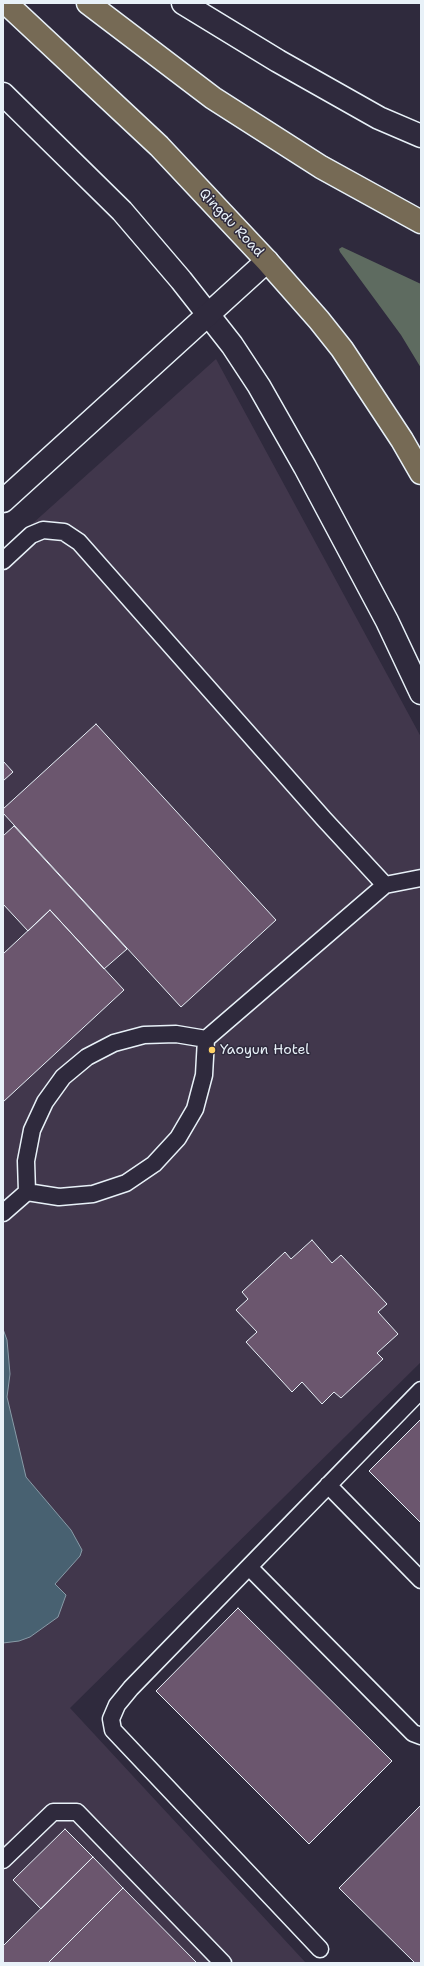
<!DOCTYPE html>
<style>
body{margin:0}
#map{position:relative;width:424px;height:1966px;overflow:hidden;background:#2f2a3d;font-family:"Shantell Sans",sans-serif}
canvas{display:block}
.frame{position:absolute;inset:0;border:4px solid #e8f1f8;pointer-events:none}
</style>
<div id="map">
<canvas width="424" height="1966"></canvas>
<div class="frame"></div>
</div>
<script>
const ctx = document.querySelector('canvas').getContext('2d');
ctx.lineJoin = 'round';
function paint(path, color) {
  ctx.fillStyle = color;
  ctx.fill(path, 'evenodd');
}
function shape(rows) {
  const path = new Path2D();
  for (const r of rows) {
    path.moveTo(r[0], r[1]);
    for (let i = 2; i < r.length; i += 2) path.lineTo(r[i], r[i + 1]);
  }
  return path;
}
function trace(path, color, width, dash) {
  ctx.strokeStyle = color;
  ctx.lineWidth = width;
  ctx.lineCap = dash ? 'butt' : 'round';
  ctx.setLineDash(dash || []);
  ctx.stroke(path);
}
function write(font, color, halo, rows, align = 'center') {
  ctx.font = font + ' "Shantell Sans",sans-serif';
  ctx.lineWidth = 3;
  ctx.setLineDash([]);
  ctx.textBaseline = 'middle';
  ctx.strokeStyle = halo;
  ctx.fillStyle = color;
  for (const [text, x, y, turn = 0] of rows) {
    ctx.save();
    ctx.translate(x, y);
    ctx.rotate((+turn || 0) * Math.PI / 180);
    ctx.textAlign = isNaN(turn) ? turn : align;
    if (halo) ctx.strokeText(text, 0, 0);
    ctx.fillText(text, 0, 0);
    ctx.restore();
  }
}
const built = shape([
 [216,359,421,737,421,1362,70,1708,306,1963,3,1963,3,550]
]);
const green = shape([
 [342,247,421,284,421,368,401,335,340,252,339,249]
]);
const water = shape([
 [3,1329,7,1340,10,1374,7,1397,26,1477,71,1530,82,1550,80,1556,55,1584,66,1595,58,1617,30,1637,19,1641,3,1643,3,1329]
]);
const building = shape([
 [96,724,276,920,181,1007,3,813,3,809,96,724],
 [3,761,13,772,3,781,3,761],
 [14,826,127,949,104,969,50,910,28,931,3,904,3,836,14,826],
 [50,910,124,990,3,1102,3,954,50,910],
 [312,1240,332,1263,341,1255,387,1304,378,1312,398,1334,377,1353,383,1359,341,1398,334,1392,322,1404,302,1382,292,1392,246,1342,257,1332,236,1310,248,1299,242,1292,285,1252,291,1259,312,1240],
 [421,1419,421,1523,369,1471,421,1419],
 [238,1608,392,1761,309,1844,156,1691,238,1608],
 [421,1805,421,1963,415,1963,339,1888,421,1805],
 [65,1829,93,1857,41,1909,13,1880,65,1829],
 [93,1857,123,1888,48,1963,3,1963,3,1946,93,1857],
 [123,1888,197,1963,48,1963,123,1888]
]);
const lane = shape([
 [3,561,31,535,43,530,64,532,79,542,324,819,385,885],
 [27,1192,59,1197,93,1194,126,1183,154,1164,178,1138,195,1109,204,1075,206,1039,385,885,421,878],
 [3,1213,27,1192,26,1161,32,1130,45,1102,63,1077,87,1057,114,1043,144,1035,176,1034,206,1039],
 [328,1485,421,1580],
 [249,1567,413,1733,421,1736],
 [3,1860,53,1812,77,1812,223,1963],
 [320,1949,113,1730,111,1719,117,1705,131,1688,421,1390]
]);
const street = shape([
 [183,3,278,61,379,118,421,136],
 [3,94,122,211,181,280,232,345,259,386,305,467,387,621,421,693]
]);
const secondary = shape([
 [3,501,267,261]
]);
const highway = shape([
 [6,3,159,146,267,261,319,320,342,349,402,440,421,473],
 [88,3,213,98,321,167,421,222]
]);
const markers = [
 [212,1050,4,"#ffd166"]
];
const streetNames = [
 ["Qingdu Road",231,223,47]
];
const poiNames = [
 ["Yaoyun Hotel",220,1050]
];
paint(built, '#41374c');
paint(green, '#5e6b60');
paint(water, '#486171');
trace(water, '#889ba7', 1);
paint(building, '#6b566e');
trace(building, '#e8f1f8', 1);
trace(lane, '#e8f1f8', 19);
trace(street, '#e8f1f8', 25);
trace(secondary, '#e8f1f8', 25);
trace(highway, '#e8f1f8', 25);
trace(lane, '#2f2a3d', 16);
trace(street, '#2f2a3d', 22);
trace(secondary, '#2f2a3d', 22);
trace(highway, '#766a55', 22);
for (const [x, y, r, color] of markers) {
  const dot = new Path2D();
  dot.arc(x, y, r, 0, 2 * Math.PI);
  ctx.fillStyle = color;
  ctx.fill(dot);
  trace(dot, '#2f2a3d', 1.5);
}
write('14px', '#e8f1f8', '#2f2a3d', streetNames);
write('14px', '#e8f1f8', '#2f2a3d', poiNames, 'left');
</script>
